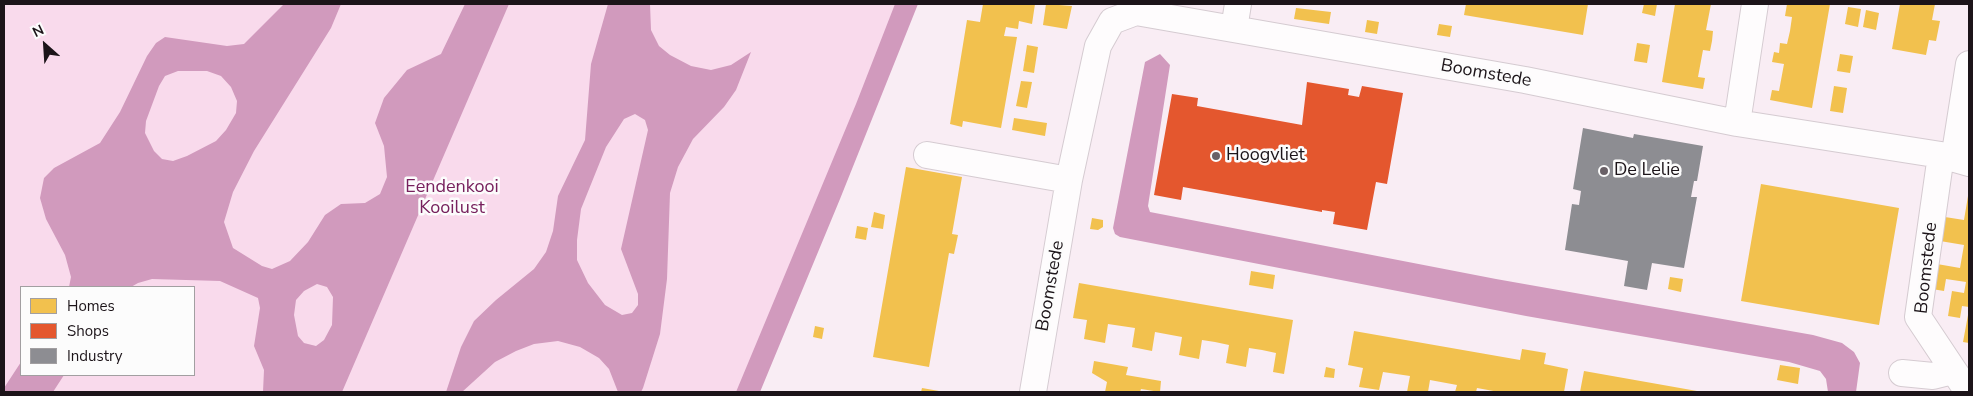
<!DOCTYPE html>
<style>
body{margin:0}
#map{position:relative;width:1973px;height:396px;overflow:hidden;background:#f9edf4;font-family:"Nunito Sans",sans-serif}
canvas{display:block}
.frame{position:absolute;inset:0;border:5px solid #1c1419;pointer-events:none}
.legend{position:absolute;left:20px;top:286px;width:175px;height:90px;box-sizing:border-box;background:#fcfcfc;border:1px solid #a29fa1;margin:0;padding:6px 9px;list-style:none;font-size:15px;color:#1c1419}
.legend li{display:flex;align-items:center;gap:10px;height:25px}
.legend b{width:25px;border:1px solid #a29fa1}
.north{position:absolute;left:20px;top:20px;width:50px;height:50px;-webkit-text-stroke:4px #fcfcfc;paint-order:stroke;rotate:334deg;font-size:14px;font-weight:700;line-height:20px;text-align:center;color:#1c1419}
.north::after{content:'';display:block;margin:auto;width:18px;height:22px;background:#1c1419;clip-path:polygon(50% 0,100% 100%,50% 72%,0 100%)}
</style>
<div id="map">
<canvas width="1973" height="396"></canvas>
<div class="frame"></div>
<ul class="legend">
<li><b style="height:14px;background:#f2c14e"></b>Homes</li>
<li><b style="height:14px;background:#e4572e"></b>Shops</li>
<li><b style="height:14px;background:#8d8d92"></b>Industry</li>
</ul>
<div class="north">N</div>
</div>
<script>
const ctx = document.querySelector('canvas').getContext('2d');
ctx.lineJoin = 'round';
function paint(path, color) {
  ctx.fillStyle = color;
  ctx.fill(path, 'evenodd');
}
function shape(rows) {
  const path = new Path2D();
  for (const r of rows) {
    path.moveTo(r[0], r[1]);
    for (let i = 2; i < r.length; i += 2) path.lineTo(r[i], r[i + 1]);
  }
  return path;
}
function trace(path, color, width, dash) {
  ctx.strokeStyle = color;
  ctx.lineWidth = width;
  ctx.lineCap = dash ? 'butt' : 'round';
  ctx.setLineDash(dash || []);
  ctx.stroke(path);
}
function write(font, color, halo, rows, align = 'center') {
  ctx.font = font + ' "Nunito Sans",sans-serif';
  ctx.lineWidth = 5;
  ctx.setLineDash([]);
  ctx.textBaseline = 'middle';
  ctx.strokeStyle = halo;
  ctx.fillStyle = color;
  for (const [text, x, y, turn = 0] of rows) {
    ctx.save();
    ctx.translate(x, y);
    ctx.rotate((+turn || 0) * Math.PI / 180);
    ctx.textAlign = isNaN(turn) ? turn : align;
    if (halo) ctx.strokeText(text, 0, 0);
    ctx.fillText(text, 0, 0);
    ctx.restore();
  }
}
const green = shape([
 [4,4,901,4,742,392,4,392],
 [21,287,194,287,194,375,21,375]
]);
const water = shape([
 [284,4,341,4,331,28,254,151,233,192,224,222,233,248,262,266,272,269,290,261,308,242,325,215,341,204,365,203,380,194,387,177,384,146,375,123,384,98,407,70,441,54,465,4,509,4,342,392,263,392,264,370,254,346,260,308,258,298,220,281,152,279,138,283,131,287,69,287,71,277,65,255,46,219,40,198,44,178,54,168,100,143,120,112,147,56,156,43,165,37,227,46,244,44],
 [178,71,207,71,221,76,231,87,237,101,236,113,226,130,216,141,187,156,173,161,162,159,154,151,145,133,146,121,159,86,165,76],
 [317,284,327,287,333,297,332,325,324,340,316,346,304,343,298,336,294,315,296,300,304,291],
 [608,4,650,4,651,30,659,46,670,55,691,66,711,70,731,65,751,52,736,90,724,107,693,139,678,167,670,193,667,279,660,334,643,388,641,392,618,392,609,369,599,358,580,347,558,341,534,344,516,351,495,362,462,392,446,392,461,347,474,321,496,300,534,269,546,252,553,231,558,196,585,140,591,64],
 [635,114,645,120,648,130,621,249,638,294,638,305,632,313,622,315,605,305,588,283,577,260,577,240,581,209,606,147,624,119],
 [895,4,918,4,840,199,760,392,736,392,856,104],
 [1160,54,1170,65,1148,206,1150,212,1496,279,1813,335,1842,343,1854,352,1860,363,1856,392,1828,392,1826,379,1820,371,1789,362,1526,316,1120,237,1115,234,1113,228,1145,62],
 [21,362,21,375,64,375,53,392,4,392,4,388]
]);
const homes = shape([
 [983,4,1035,4,1032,24,1019,21,1018,29,1006,27,1004,36,1017,37,1001,128,963,121,962,127,950,124,967,20,980,22],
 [1046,4,1072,6,1067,29,1043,25],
 [1466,4,1588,4,1583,35,1464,15],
 [1644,4,1657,4,1655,16,1642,13],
 [1675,4,1711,4,1706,30,1713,31,1712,41,1710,51,1703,50,1698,77,1705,78,1703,89,1662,82],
 [1787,4,1830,4,1812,108,1770,100,1772,90,1779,91,1784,64,1772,62,1774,52,1779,53,1780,43,1787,44,1790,31,1792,17,1785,16],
 [1900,4,1935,4,1932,20,1940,21,1936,41,1929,40,1926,55,1892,49],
 [1848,7,1861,9,1858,27,1845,24],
 [1296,8,1331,12,1329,24,1294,19],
 [1866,10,1879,13,1876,30,1863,27],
 [1367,20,1379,22,1377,34,1365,32],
 [1439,24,1452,26,1450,37,1437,35],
 [1637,43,1650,45,1647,63,1634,61],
 [1027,45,1038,47,1034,73,1023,71],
 [1840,54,1853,56,1850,73,1837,71],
 [1021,81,1032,82,1027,108,1016,106],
 [1834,86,1847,88,1843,113,1830,111],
 [1014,118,1047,123,1045,136,1012,130],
 [906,167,962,177,952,234,958,235,954,254,949,253,929,367,873,357],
 [1761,184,1899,208,1879,325,1741,301],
 [1968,196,1969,307,1962,306,1960,318,1948,316,1952,291,1964,293,1966,282,1946,279,1944,291,1932,289,1937,264,1960,268,1964,245,1940,241,1945,217,1964,220],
 [874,212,885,215,883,229,871,227],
 [1092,218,1103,220,1103,227,1098,230,1090,229],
 [857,226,868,228,866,240,855,238],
 [1251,271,1275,275,1273,289,1249,285],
 [1670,277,1683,279,1681,292,1668,289],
 [1079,283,1293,320,1284,374,1273,372,1276,353,1262,350,1249,348,1246,367,1226,363,1229,345,1215,342,1202,340,1199,359,1179,355,1182,337,1155,332,1152,351,1132,347,1135,328,1108,324,1105,343,1084,339,1087,320,1073,318],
 [1968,315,1969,315,1969,343,1963,342],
 [815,326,824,328,822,339,813,337],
 [1354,331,1520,360,1522,349,1546,353,1544,364,1568,369,1564,392,1499,392,1477,388,1476,392,1455,392,1457,385,1430,380,1428,392,1407,392,1410,376,1383,372,1379,390,1359,387,1363,368,1348,365],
 [1094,361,1128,367,1126,375,1161,381,1160,392,1141,389,1140,392,1105,392,1107,382,1092,373],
 [1780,365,1800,368,1798,384,1777,380],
 [1326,367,1335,369,1334,378,1324,377],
 [1584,371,1697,391,1697,392,1580,392],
 [922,388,939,391,939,392,921,392]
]);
const shops = shape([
 [1307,82,1349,89,1348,95,1359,97,1362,86,1403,93,1387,184,1376,182,1367,230,1333,224,1335,212,1322,210,1322,212,1183,187,1181,200,1154,195,1172,94,1198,98,1197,106,1302,125]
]);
const industry = shape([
 [1583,128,1633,138,1634,134,1703,146,1697,181,1694,181,1691,197,1697,197,1684,268,1652,263,1647,290,1624,286,1628,261,1565,250,1572,204,1579,205,1581,191,1573,189]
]);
const minor = shape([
 [1234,29,1238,4],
 [1737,123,1755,4],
 [927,155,1069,180],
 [1941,155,1918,317,1968,392],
 [1954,159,1969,64],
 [1902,373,1933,376,1953,371],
 [1033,392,1069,180,1098,46,1112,21,1136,12,1525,80,1737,123,1941,155,1969,163]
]);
const markers = [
 [1216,156,5,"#696066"],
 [1604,171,5,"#696066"]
];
const streetNames = [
 ["Boomstede",1486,74,10],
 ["Boomstede",1927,268,-84],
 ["Boomstede",1051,286,-80]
];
const poiNames = [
 ["Hoogvliet",1226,156],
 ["De Lelie",1614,171]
];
const parkNames = [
 ["Eendenkooi",452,188],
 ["Kooilust",452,209]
];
paint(green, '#f9daec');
paint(water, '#d19abd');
paint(homes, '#f2c14e');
paint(shops, '#e4572e');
paint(industry, '#8d8d92');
trace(minor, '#d5cbd1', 28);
trace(minor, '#fefcfd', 26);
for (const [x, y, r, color] of markers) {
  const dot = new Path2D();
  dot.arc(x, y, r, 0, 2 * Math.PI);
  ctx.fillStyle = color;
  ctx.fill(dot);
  trace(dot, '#fcfcfc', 2);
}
write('18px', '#1c1419', '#fcfcfc', streetNames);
write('18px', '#1c1419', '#fcfcfc', poiNames, 'left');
write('18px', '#77205d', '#fcfcfc', parkNames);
</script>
